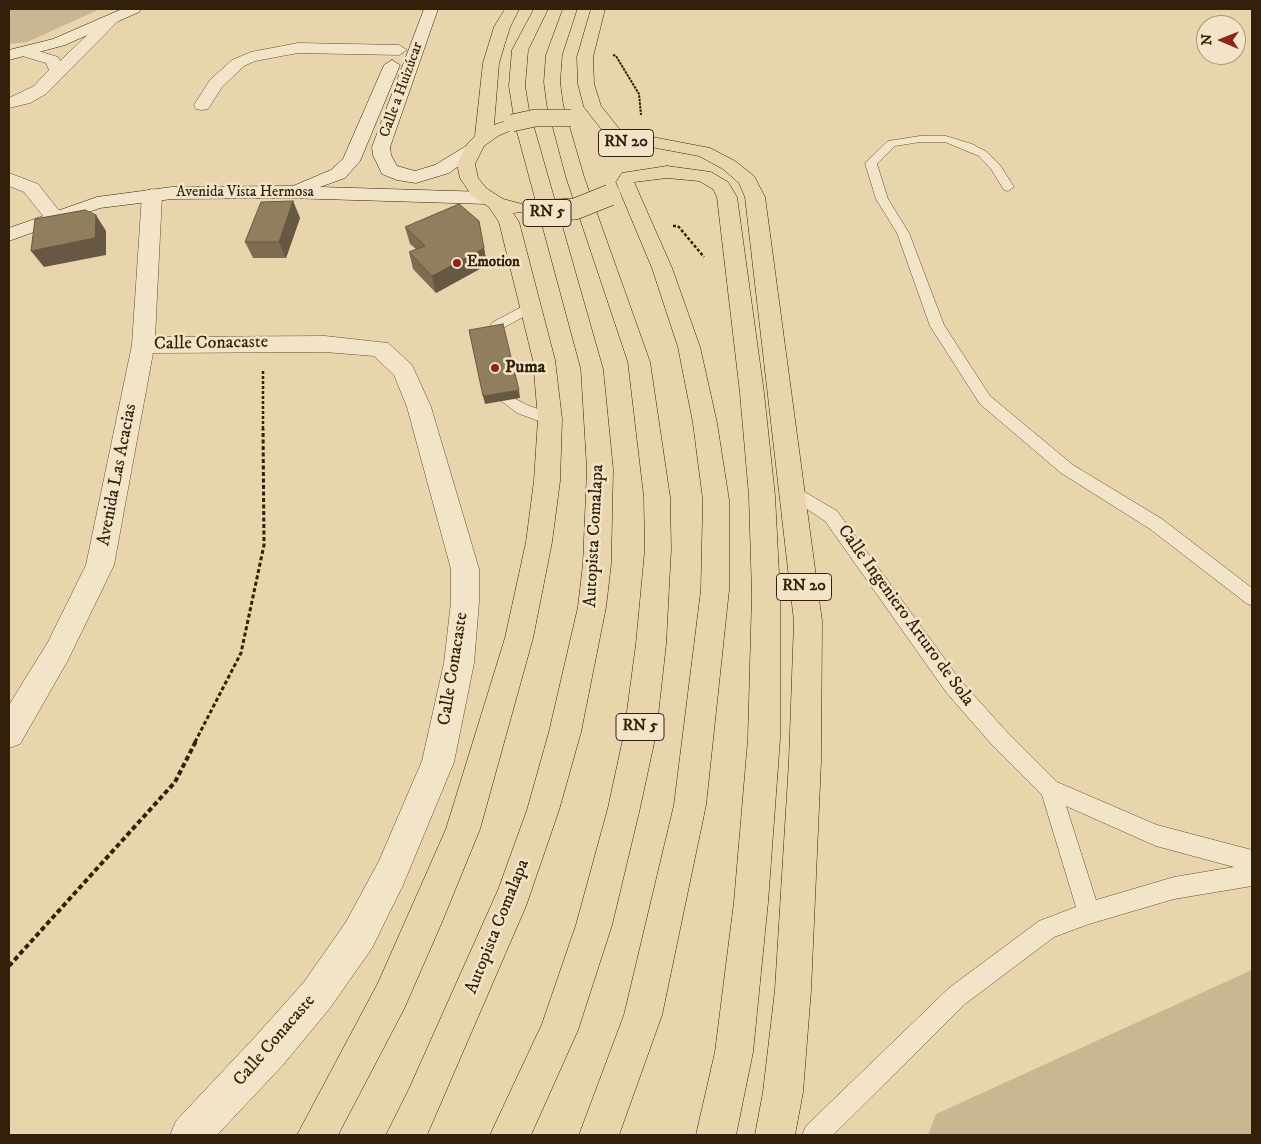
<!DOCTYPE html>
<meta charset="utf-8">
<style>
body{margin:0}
#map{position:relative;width:1261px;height:1144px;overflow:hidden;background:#e9d5ab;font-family:"IM FELL DW Pica",serif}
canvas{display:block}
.frame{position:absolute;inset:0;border:10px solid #32200a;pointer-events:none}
.north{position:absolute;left:1196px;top:15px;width:50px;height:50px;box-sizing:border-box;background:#f1e4c8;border:1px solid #a5967c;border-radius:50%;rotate:271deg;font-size:14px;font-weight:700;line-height:20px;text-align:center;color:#32200a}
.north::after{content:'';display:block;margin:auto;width:18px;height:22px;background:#8f2418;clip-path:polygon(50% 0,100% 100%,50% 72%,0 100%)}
</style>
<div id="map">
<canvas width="1261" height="1144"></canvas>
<div class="frame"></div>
<div class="north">N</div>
</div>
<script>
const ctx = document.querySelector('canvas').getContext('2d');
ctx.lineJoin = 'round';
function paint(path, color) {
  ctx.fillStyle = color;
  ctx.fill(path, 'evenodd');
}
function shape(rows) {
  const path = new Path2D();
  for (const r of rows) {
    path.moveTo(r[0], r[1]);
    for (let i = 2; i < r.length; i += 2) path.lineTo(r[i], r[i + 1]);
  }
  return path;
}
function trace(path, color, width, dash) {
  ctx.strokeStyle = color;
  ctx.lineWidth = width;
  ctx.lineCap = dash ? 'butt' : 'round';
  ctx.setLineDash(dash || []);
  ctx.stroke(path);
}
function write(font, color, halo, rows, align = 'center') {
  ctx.font = font + ' "IM FELL DW Pica",serif';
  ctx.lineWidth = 5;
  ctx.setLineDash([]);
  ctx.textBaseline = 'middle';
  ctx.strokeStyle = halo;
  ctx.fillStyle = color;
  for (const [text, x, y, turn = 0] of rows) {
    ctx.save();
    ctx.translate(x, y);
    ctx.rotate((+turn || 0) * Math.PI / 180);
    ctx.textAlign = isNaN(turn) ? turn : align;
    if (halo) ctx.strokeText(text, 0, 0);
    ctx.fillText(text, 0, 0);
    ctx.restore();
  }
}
const green = shape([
 [9,9,100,9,27,42,9,44],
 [1252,970,1252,1135,928,1135,936,1114]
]);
const pathFar3 = shape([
 [613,55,616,56,639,94,641,115]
]);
const pathFar2 = shape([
 [673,226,678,226,704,257],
 [263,371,263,430]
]);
const pathFar1 = shape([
 [195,742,241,653,264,545,263,429]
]);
const path = shape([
 [9,966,175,782,196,741]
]);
const lane = shape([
 [920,136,946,136,972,144,987,152,1000,165,1014,187,1008,191,1004,190,991,169,979,156,945,142,920,142,895,146,877,164,888,199,909,233,944,325,990,396,1073,465,1162,519,1252,588,1252,606,1246,603,1150,529,1061,473,980,404,930,326,897,233,876,199,865,163,888,141,920,136],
 [531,302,536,304,538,307,536,310,503,328,496,338,486,338,484,335,493,322,531,302],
 [508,395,527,405,555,415,558,419,555,423,550,425,517,413,500,400,503,396,508,395],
 [793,485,837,511,960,680,1007,732,1057,782,1157,825,1252,850,1252,886,1174,899,1089,924,1054,937,965,1004,833,1135,802,1135,806,1126,949,988,1039,921,1076,907,1042,795,993,746,946,692,825,521,787,496,785,491,787,486,793,485],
 [1066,806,1156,846,1234,867,1174,877,1096,900,1066,806]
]);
const street = shape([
 [111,15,116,17,119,20,116,23,46,94,30,103,9,108,9,98,34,86,49,70,46,63,19,55,17,52,19,49,25,47,58,57,60,61,106,17,111,15],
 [298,43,399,45,407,50,399,55,298,53,255,61,244,66,222,87,208,109,202,110,196,109,194,105,210,80,232,60,251,52,298,43],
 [9,173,38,184,64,217,61,221,47,221,24,192,9,186,9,173],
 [152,189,159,191,162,195,155,337,325,336,388,343,412,365,431,407,479,569,479,602,474,663,454,762,403,885,372,948,330,1008,282,1066,217,1135,170,1135,176,1121,254,1038,304,982,346,922,379,861,422,761,444,663,451,602,451,569,407,407,394,375,374,356,325,352,153,353,114,565,68,660,20,744,9,748,9,705,48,642,86,565,132,345,142,195,145,191,152,189]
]);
const secondary = shape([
 [122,9,141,9,139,12,65,45,9,60,9,50,53,39,122,9],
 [424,9,438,9,390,147,391,155,397,166,415,171,435,165,466,146,478,146,481,150,449,173,416,183,397,180,382,174,373,155,372,147,424,9],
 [392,60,400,65,360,161,345,178,320,187,487,192,494,194,497,198,494,202,487,204,288,198,172,199,100,208,9,241,9,228,97,197,172,187,293,186,331,170,343,159,384,65,392,60]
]);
const highway = shape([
 [505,9,519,9,510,27,499,63,494,125,514,118,509,86,512,50,534,9,548,9,528,50,525,86,529,110,603,369,613,469,611,564,606,607,581,732,559,810,526,906,427,1135,386,1135,409,1089,498,890,527,810,549,732,578,607,583,564,587,469,581,369,516,128,498,136,484,146,475,164,478,178,486,188,503,199,522,204,525,208,522,212,513,213,519,222,555,360,562,419,560,481,552,542,533,638,480,829,442,922,404,1009,338,1135,297,1135,378,983,446,829,505,638,526,542,534,481,538,419,533,360,499,222,489,207,472,196,460,178,457,164,468,143,475,136,483,63,494,27,505,9],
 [563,9,577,9,562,55,560,82,563,105,584,177,650,362,670,497,671,549,666,644,656,734,640,808,612,925,578,1030,531,1135,490,1135,542,1024,576,925,608,808,624,734,636,644,645,549,644,497,628,362,566,177,547,105,544,82,546,55,563,9],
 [591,9,605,9,593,57,594,84,601,106,621,131,710,148,735,161,754,176,765,197,822,621,821,761,811,990,803,1092,795,1135,755,1135,763,1092,775,990,789,761,794,621,745,197,739,183,723,169,699,156,619,141,606,135,584,107,578,84,577,57,591,9],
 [667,166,711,172,728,182,737,197,764,393,775,496,780,594,780,739,768,902,753,1052,736,1135,696,1135,715,1052,734,902,748,739,752,594,749,496,740,393,717,197,713,189,699,181,667,178,634,182,672,268,700,347,717,423,729,500,729,590,706,805,662,1015,619,1135,579,1135,624,1015,674,805,701,590,703,500,693,423,678,347,652,268,616,182,622,173,667,166]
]);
const highwayBridgeFar1 = shape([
 [512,123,535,118,571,118]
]);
const highwayBridge = shape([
 [533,211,575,209,610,195]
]);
const wall = shape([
 [293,201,300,218,286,258,253,258,245,242],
 [405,227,484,248,487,265,436,293,413,269,409,252,416,249,410,244]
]);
const shadedWall = shape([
 [293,201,300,218,286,258,279,242],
 [96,215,106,231,106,255,44,267,31,251],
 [484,248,487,265,436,293,432,276],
 [519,390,520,398,485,404,483,396]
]);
const building = shape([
 [293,201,279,242,245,242,261,202,293,201],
 [459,204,479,221,484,248,432,276,409,252,425,246,405,227,459,204],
 [85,210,96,215,95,238,31,251,35,219,85,210],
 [503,324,519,390,483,396,469,330,503,324]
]);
const markers = [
 [457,263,5,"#8f2418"],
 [495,368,5,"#8f2418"]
];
const farStreetnames = [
 ["Calle a Huizúcar",402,90,-70],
 ["Avenida Vista Hermosa",245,193]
];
const farPoinames = [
 ["Emotion",467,263]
];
const shields = [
 [626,143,55],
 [547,213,48],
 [804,587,55],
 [640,727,48]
];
const shieldNames = [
 ["RN 20",626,143],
 ["RN 5",547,213],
 ["RN 20",804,587],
 ["RN 5",640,727]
];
const streetNames = [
 ["Calle Conacaste",211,344,-1],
 ["Avenida Las Acacias",118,475,-79],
 ["Autopista Comalapa",595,536,-87],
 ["Calle Ingeniero Arturo de Sola",905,616,54],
 ["Calle Conacaste",454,669,-81],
 ["Autopista Comalapa",498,927,-68],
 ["Calle Conacaste",275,1041,-49]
];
const poiNames = [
 ["Puma",505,368]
];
paint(green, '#cab690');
trace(lane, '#604d32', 1);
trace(street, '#604d32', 1);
trace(secondary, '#32200a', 1);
trace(highway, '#32200a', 1);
trace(pathFar3, '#32200a', 2, [2.5, 1]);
trace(pathFar2, '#32200a', 2.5, [3, 2]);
trace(pathFar1, '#32200a', 3, [4, 2.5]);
trace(path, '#32200a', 4, [5, 3]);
paint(lane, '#f1e4c8');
paint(street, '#f1e4c8');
paint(secondary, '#f1e4c8');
paint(highway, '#e9d5ab');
trace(highwayBridgeFar1, '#32200a', 18, []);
trace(highwayBridge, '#32200a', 22, []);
trace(highwayBridgeFar1, '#e9d5ab', 17);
trace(highwayBridge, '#e9d5ab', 21);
paint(wall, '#7d6c51');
paint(shadedWall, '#665842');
paint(building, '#917e5e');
trace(building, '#665842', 1);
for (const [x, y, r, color] of markers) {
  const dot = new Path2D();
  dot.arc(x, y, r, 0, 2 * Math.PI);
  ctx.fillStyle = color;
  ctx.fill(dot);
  trace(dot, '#f1e4c8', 2);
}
write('15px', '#32200a', '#f1e4c8', farStreetnames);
write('bold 15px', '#32200a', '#f1e4c8', farPoinames, 'left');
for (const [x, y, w] of shields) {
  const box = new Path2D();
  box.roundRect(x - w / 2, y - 13.5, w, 27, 4);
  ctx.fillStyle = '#f1e4c8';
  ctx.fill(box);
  trace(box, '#32200a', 1);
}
write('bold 16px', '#32200a', null, shieldNames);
write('18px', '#32200a', '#f1e4c8', streetNames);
write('bold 18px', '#32200a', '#f1e4c8', poiNames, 'left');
</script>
